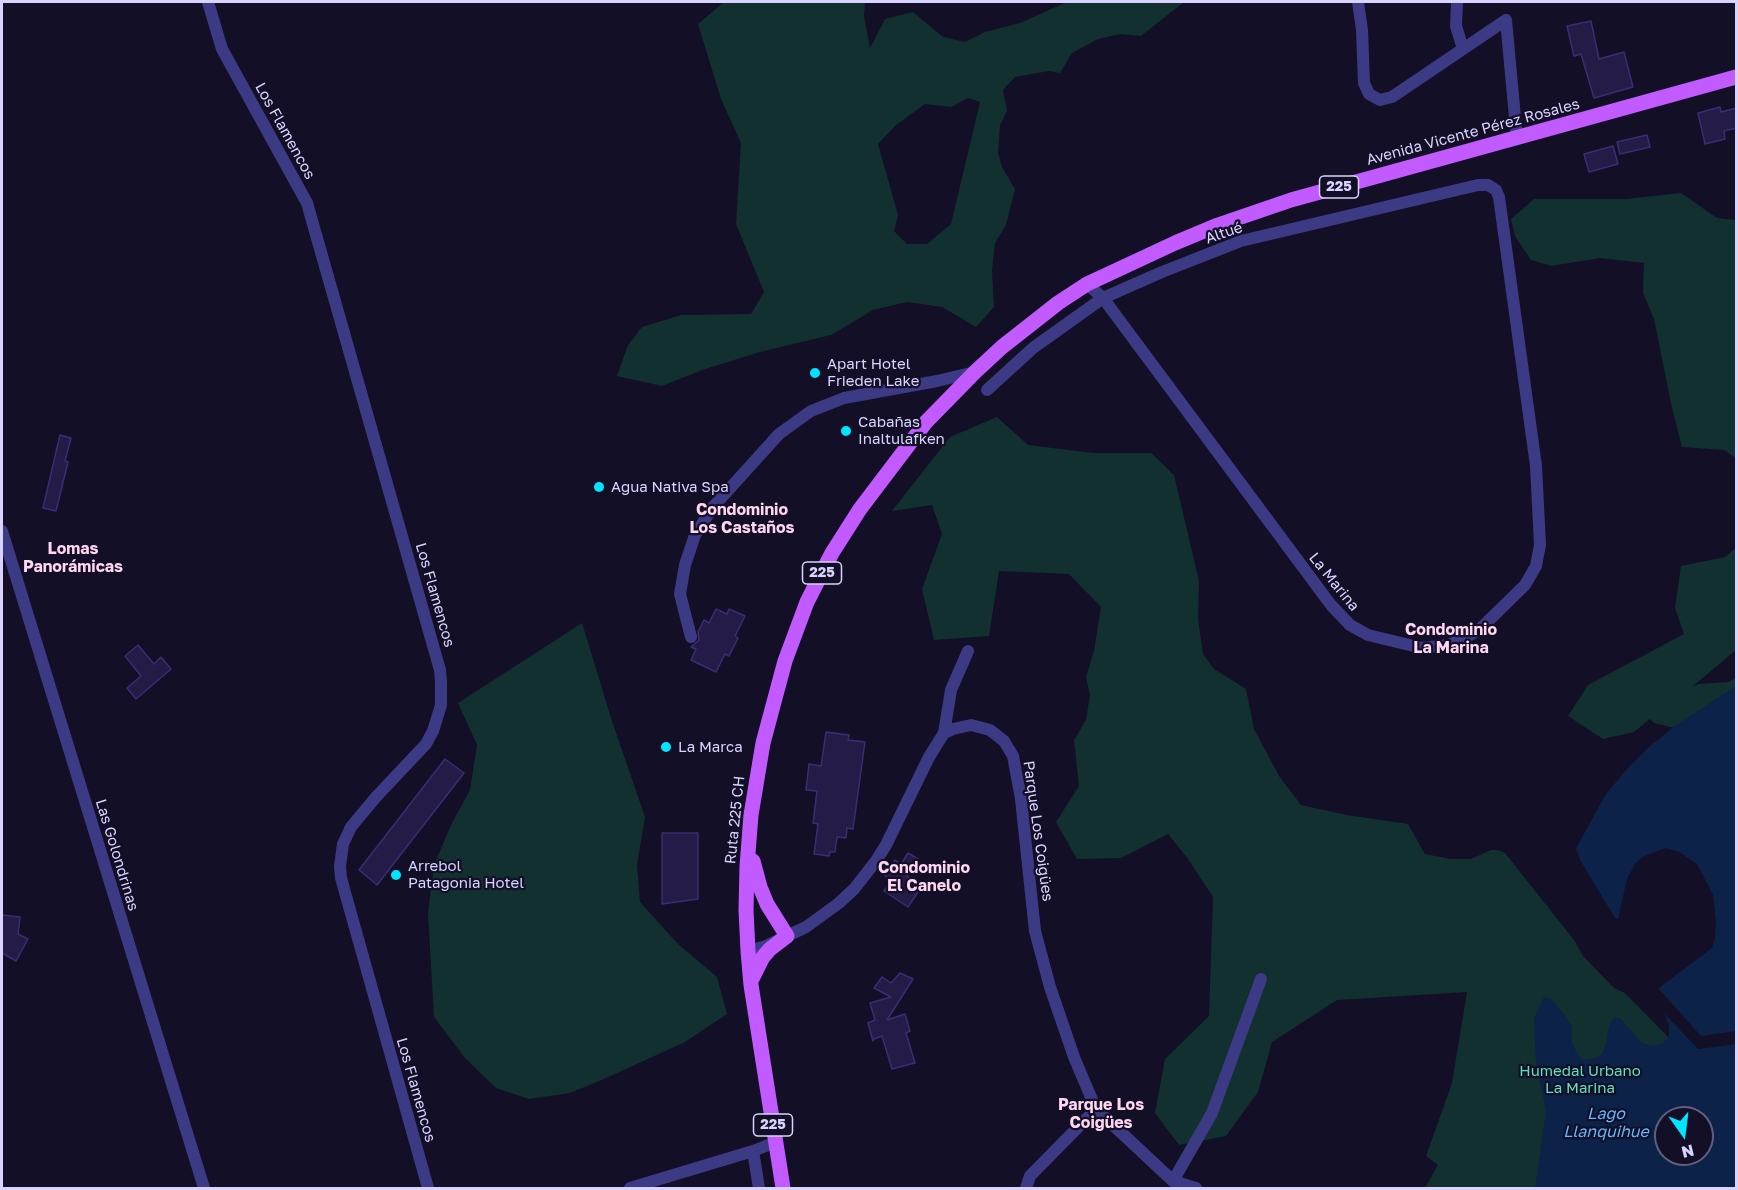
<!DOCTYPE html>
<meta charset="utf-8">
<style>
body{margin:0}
#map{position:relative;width:1738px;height:1190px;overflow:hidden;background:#130f26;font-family:"Golos Text",sans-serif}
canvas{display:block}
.frame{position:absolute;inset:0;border:3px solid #d9d4ff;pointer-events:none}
.north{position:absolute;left:1654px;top:1106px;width:60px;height:60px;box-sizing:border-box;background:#130f26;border:2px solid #625e7d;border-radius:50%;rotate:166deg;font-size:16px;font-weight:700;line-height:24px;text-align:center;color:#d9d4ff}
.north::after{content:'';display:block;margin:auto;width:21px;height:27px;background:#00e5ff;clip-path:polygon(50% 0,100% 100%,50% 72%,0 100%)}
</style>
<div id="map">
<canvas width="1738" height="1190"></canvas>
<div class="frame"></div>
<div class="north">N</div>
</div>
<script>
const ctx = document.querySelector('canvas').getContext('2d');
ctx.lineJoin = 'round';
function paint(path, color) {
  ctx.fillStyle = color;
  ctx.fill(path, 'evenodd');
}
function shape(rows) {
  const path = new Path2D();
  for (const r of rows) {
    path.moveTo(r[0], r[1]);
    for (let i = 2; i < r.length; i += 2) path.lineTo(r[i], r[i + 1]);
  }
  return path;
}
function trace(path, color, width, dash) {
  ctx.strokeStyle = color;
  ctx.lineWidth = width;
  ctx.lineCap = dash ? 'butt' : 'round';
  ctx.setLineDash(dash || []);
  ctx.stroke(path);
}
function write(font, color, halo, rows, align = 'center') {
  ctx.font = font + ' "Golos Text",sans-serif';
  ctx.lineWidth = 4.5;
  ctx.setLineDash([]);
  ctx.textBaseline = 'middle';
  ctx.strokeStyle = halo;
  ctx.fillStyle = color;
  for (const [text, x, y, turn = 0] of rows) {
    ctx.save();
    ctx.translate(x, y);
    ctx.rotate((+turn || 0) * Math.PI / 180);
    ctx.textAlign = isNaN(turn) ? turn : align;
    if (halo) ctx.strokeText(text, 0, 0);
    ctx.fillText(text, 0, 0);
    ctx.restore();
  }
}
const green = shape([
 [724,2,865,2,864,16,870,48,885,19,913,12,943,37,965,42,985,32,1020,23,1067,2,1184,2,1141,36,1120,34,1098,39,1072,53,1060,73,1049,71,1015,77,1003,90,1007,111,1000,125,998,153,1002,167,1015,189,1006,225,995,243,992,271,994,307,976,327,942,307,907,302,873,310,831,335,760,352,702,370,662,386,617,376,628,345,642,327,681,315,751,314,764,292,736,224,741,143,721,99,698,24],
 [968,98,980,102,951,224,927,244,907,244,894,231,898,215,878,144,896,125,925,104,951,107],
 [1681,193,1717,218,1736,220,1736,458,1724,450,1682,447,1672,408,1654,319,1643,293,1644,263,1600,258,1551,266,1531,260,1515,236,1511,219,1534,199,1626,199],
 [997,417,1028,445,1093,453,1151,453,1174,475,1199,581,1198,619,1203,654,1214,669,1246,689,1254,729,1279,776,1301,805,1347,815,1408,824,1425,854,1451,859,1471,859,1491,850,1498,850,1505,853,1574,940,1583,956,1614,988,1625,993,1684,1053,1666,1118,1622,1188,1425,1188,1438,1165,1426,1156,1452,1083,1467,992,1337,1000,1272,1042,1258,1092,1226,1136,1179,1145,1155,1113,1165,1059,1209,1016,1213,897,1188,859,1168,834,1121,858,1077,859,1056,822,1079,786,1074,740,1086,720,1090,695,1086,677,1094,651,1101,607,1069,574,999,571,989,636,934,640,922,589,942,534,932,505,892,511,950,437],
 [1736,548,1736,650,1692,687,1698,684,1728,682,1736,678,1736,750,1683,730,1654,723,1650,719,1634,732,1603,739,1568,716,1588,685,1684,634,1675,608,1681,566,1725,557],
 [582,623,611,718,645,817,637,865,640,902,677,943,717,977,727,1014,685,1042,604,1079,570,1093,529,1099,496,1088,465,1058,434,1017,428,913,434,865,451,825,470,790,477,745,458,703]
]);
const water = shape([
 [1736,686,1736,1188,1535,1188,1546,1111,1536,1063,1534,1018,1544,997,1551,999,1564,1014,1572,1027,1572,1044,1582,1060,1593,1059,1602,1054,1606,1044,1608,1030,1612,1020,1615,1017,1620,1018,1642,1043,1652,1046,1661,1044,1669,1037,1669,1026,1664,1013,1648,996,1712,948,1715,938,1716,923,1713,895,1697,864,1679,852,1666,848,1642,857,1635,864,1627,879,1618,919,1615,918,1580,860,1576,848,1606,794,1627,769,1649,747,1676,725],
 [1666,1118,1702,1118,1702,1154,1666,1154]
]);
const pier = shape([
 [1658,988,1701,1036,1736,1031,1736,1044,1698,1049,1648,996]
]);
const building = shape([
 [1591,21,1599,59,1624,52,1633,87,1594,98,1581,54,1574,56,1567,26,1591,21],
 [1720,107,1721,112,1737,108,1737,128,1724,131,1725,139,1705,144,1698,113,1720,107],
 [1647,135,1650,147,1620,154,1617,142,1647,135],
 [1613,146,1618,164,1589,172,1584,154,1613,146],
 [60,435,71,438,65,461,68,462,56,511,43,508,60,435],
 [716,609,727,614,729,609,745,616,735,636,738,638,729,656,725,654,716,672,691,660,696,649,691,647,699,640,698,632,704,620,709,623,716,609],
 [138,645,154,664,161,657,171,669,136,699,127,688,141,676,125,656,138,645],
 [826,732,849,735,848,740,865,742,853,829,847,828,846,838,837,837,835,852,830,852,829,856,814,854,818,824,813,823,817,791,806,790,809,764,821,766,826,732],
 [445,759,464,773,377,885,359,870,445,759],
 [662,833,698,833,698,899,662,904,662,833],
 [908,853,918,859,907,876,922,886,908,907,884,891,891,880,885,876,895,860,901,864,908,853],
 [2,915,20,917,18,934,28,939,16,961,2,953,2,915],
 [900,973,913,979,887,1020,905,1014,910,1031,906,1033,915,1063,892,1069,882,1036,874,1039,873,1041,868,1023,875,1020,870,1003,891,997,874,988,882,977,891,983,900,973]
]);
const minor = shape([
 [208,2,222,49,307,203,440,670,441,682,441,705,433,731,426,744,376,797,351,827,343,844,340,866,341,878,428,1188],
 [1358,2,1362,30,1364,83,1369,94,1380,100,1392,97,1506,20,1517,139],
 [1457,2,1456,26,1463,49],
 [987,390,1033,348,1103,298,1162,272,1241,241,1478,185,1488,185,1496,190,1499,197,1536,466,1540,545,1536,566,1525,585,1479,630,1459,641,1448,645,1422,648,1368,635,1350,625,1331,605,1103,298,1087,284],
 [2,531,204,1188],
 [691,637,680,594,685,565,695,535,713,507,779,434,811,411,844,398,937,381,975,372],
 [944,733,951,690,968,651],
 [748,951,766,946,806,927,839,903,854,889,876,861,886,845,929,757,944,733,953,729,971,725,990,730,1004,741,1013,756,1021,799,1035,931,1050,987,1074,1057,1096,1109,1173,1181,1196,1188],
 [753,1151,759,1188],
 [1173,1181,1212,1113,1261,979],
 [630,1188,753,1151,776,1142],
 [1026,1188,1030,1176,1096,1109]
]);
const primary = shape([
 [752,979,763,957,770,949,787,936,767,904,760,887,753,861],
 [783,1188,751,985,748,951,746,910,747,866,751,815,763,743,785,661,807,602,832,553,860,509,926,422,975,372,1002,347,1058,303,1087,284,1175,243,1218,225,1291,200,1736,77]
]);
const markers = [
 [815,373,6,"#00e5ff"],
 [846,431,6,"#00e5ff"],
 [599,487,6,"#00e5ff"],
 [666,747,6,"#00e5ff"],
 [396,875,6,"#00e5ff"]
];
const shields = [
 [1339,187,39],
 [822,573,39],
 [773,1125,39]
];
const shieldNames = [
 ["225",1339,187],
 ["225",822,573],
 ["225",773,1125]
];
const streetNames = [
 ["Los Flamencos",285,131,61],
 ["Avenida Vicente Pérez Rosales",1473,132,-15],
 ["Altué",1224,233,-19],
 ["La Marina",1334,582,51],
 ["Los Flamencos",435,595,74],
 ["Ruta 225 CH",735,820,-84],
 ["Parque Los Coigües",1038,831,82],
 ["Las Golondrinas",117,855,73],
 ["Los Flamencos",416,1090,74]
];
const poiNames = [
 ["Apart Hotel",827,364],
 ["Frieden Lake",827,381],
 ["Cabañas",858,422],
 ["Inaltulafken",858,439],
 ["Agua Nativa Spa",611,487],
 ["La Marca",678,747],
 ["Arrebol",408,866],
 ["Patagonia Hotel",408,883]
];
const parkNames = [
 ["Humedal Urbano",1580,1071],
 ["La Marina",1580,1088]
];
const neighbourhoodNames = [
 ["Condominio",742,510],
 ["Los Castaños",742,528],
 ["Lomas",73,549],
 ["Panorámicas",73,567],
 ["Condominio",1451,630],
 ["La Marina",1451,648],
 ["Condominio",924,868],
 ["El Canelo",924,886],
 ["Parque Los",1101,1105],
 ["Coigües",1101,1123]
];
const waterNames = [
 ["Lago",1606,1114],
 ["Llanquihue",1606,1132]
];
paint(green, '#12302f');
paint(water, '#0c2248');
paint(pier, '#130f26');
paint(building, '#241b47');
trace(building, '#3b2d73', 1.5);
trace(minor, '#3d3a85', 12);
trace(primary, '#c25bff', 15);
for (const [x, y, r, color] of markers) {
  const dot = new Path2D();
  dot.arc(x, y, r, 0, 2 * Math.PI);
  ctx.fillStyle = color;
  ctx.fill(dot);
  trace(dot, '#130f26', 2);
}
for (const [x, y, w] of shields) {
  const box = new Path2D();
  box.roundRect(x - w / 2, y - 11, w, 22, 4.5);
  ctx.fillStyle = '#130f26';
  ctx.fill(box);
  trace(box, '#d9d4ff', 1.5);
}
write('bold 14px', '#d9d4ff', null, shieldNames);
write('15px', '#d9d4ff', '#130f26', streetNames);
write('15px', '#d9d4ff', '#130f26', poiNames, 'left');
write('15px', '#5fe0c0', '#130f26', parkNames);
write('bold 16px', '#ffd6f0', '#130f26', neighbourhoodNames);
write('italic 16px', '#62b6ff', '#130f26', waterNames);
</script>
